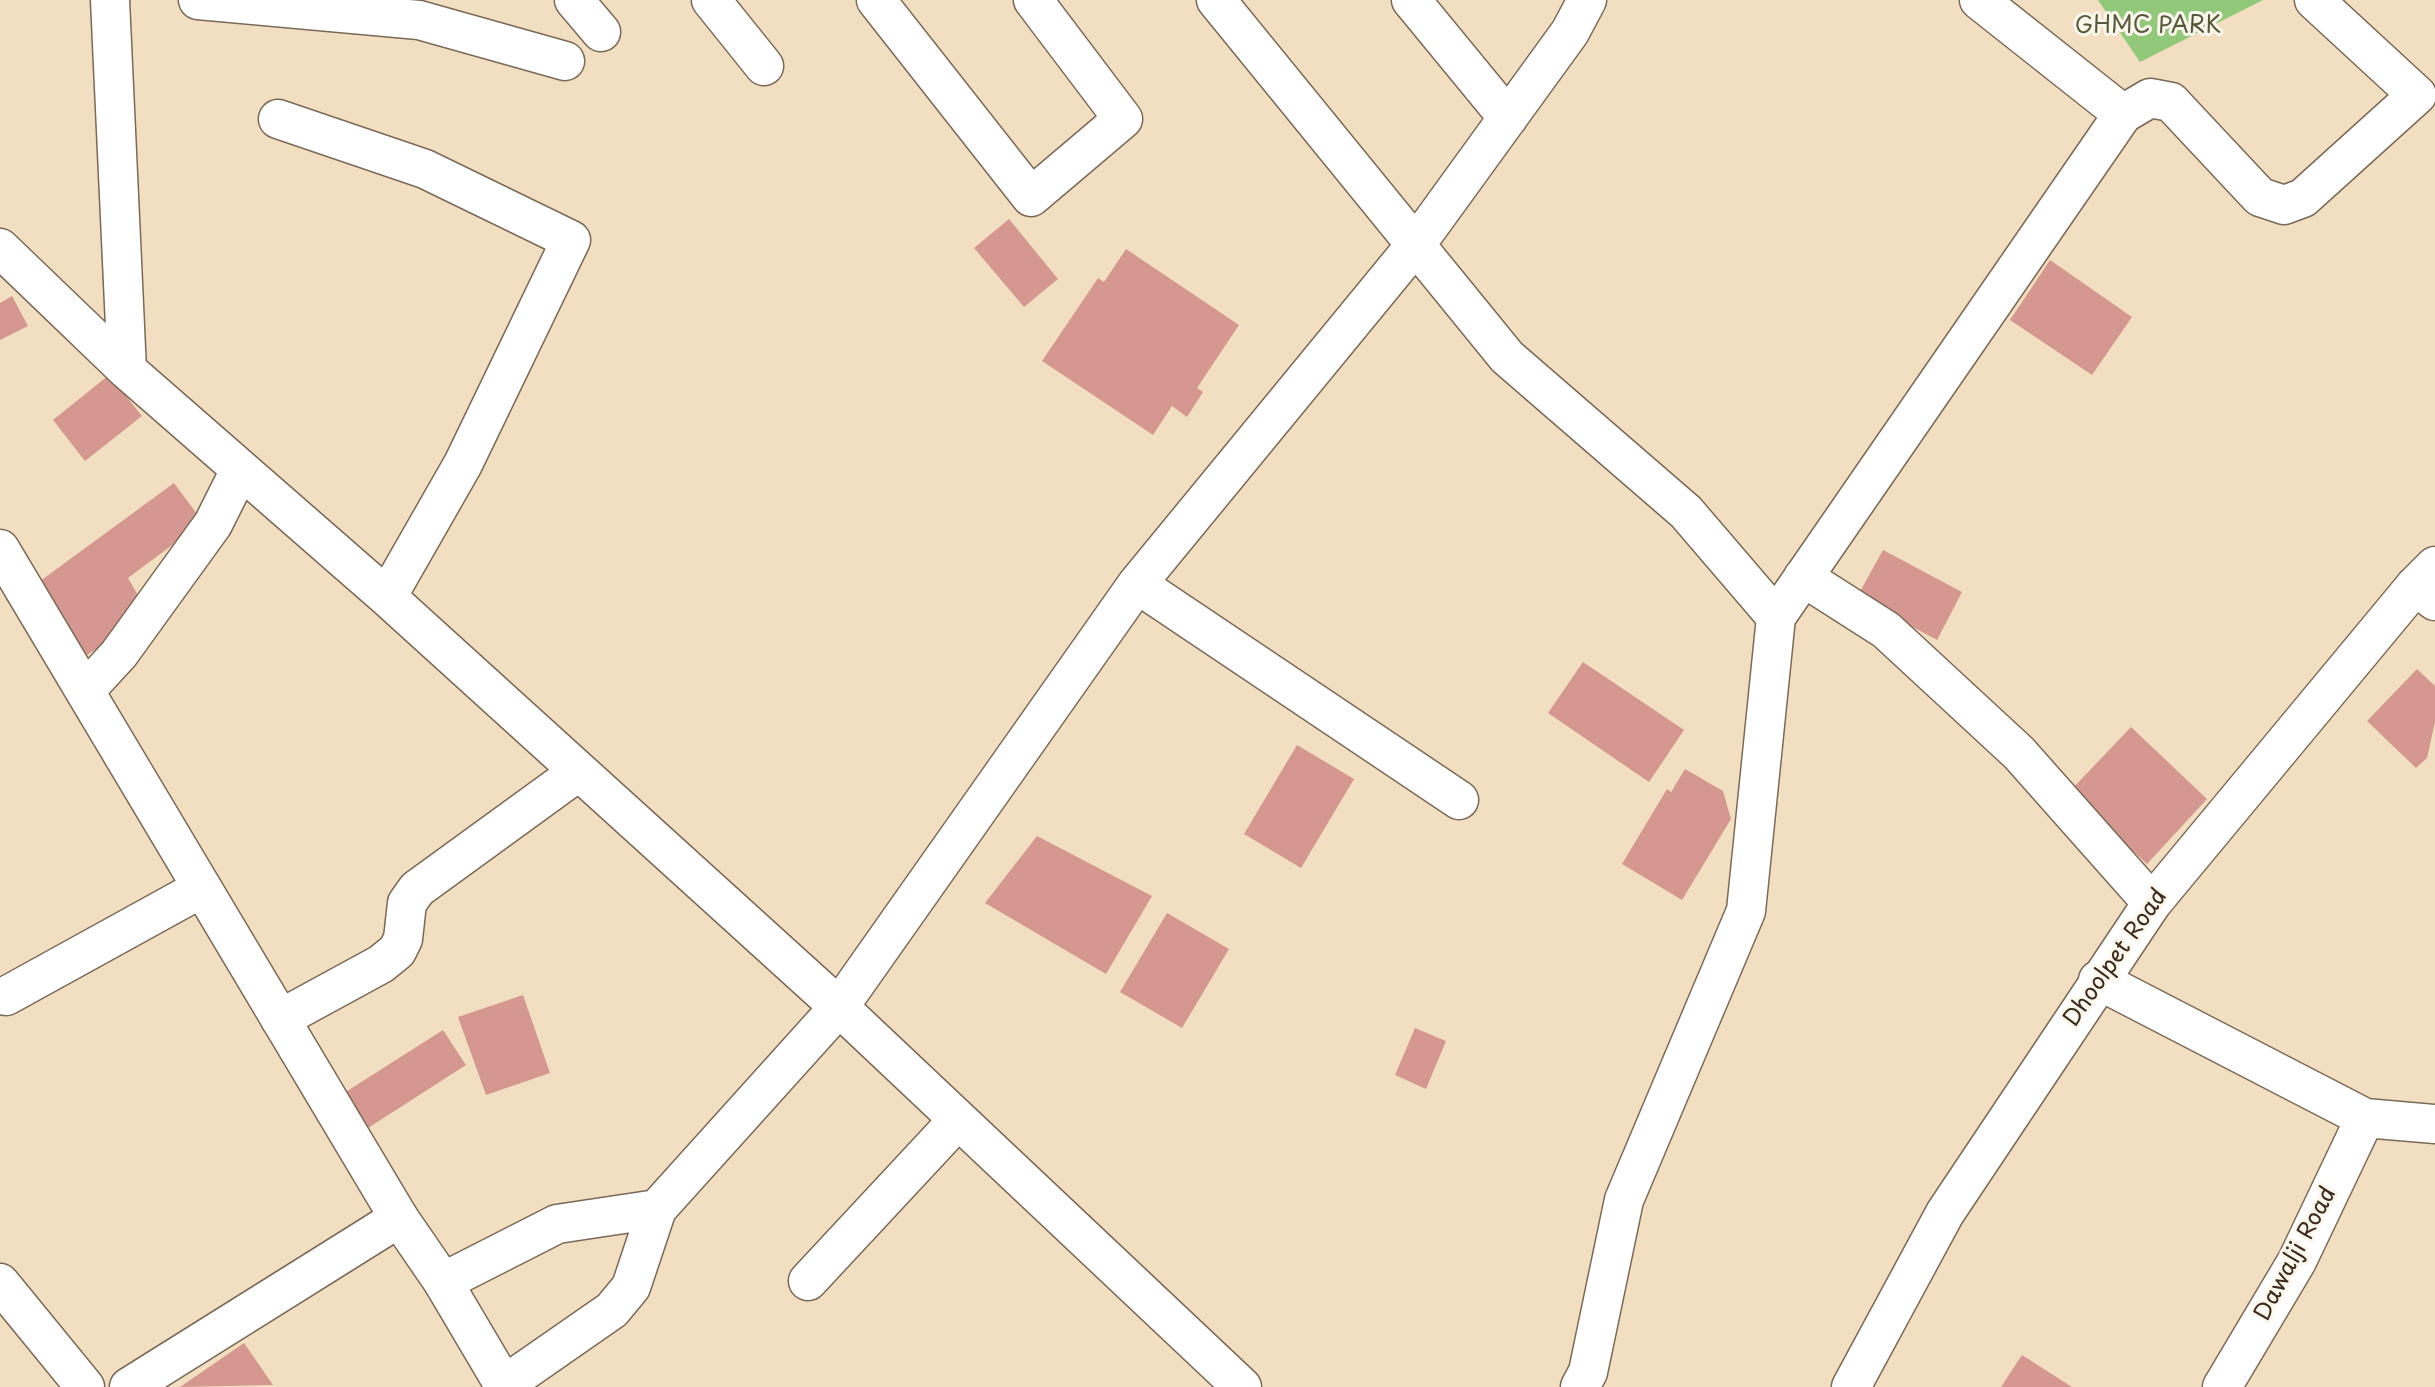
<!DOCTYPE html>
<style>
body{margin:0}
canvas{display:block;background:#f2dfc1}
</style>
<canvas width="2435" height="1387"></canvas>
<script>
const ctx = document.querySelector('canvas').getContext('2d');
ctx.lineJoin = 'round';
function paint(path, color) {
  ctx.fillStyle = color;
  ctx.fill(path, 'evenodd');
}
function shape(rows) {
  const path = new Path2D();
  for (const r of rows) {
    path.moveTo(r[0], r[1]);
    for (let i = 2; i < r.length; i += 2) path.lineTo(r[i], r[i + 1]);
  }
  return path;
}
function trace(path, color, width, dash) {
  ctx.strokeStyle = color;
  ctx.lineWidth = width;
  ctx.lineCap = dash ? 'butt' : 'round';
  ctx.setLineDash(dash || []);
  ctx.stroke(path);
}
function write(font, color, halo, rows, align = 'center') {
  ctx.font = font + ' "Playpen Sans",sans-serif';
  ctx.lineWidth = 6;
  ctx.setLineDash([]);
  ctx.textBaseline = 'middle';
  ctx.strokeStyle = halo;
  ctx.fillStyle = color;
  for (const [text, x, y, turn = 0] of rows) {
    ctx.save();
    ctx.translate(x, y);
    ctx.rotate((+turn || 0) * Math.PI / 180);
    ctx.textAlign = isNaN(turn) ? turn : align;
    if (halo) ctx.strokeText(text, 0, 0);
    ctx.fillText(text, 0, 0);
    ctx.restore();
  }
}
const green = shape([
 [2098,0,2263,0,2140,62]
]);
const building = shape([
 [1009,219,1058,279,1024,307,974,248],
 [1126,249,1239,325,1197,388,1203,392,1187,417,1172,406,1153,435,1042,361,1098,278,1104,282],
 [2050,260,2132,317,2092,375,2010,320],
 [12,296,28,326,0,340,0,303],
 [109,375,142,416,85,461,53,420],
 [174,483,203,522,128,578,146,609,124,631,81,659,32,587],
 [1883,550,1962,592,1937,640,1857,597],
 [1583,662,1684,730,1649,782,1548,713],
 [2417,669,2435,686,2435,722,2427,758,2416,768,2367,721],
 [2131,727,2207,799,2147,864,2070,791],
 [1297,745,1354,779,1301,868,1244,834],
 [1685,769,1723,791,1731,819,1682,900,1622,864,1667,789,1671,792],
 [1037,836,1152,896,1106,974,985,903],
 [1167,913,1229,949,1182,1028,1120,992],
 [523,995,550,1073,486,1095,458,1017],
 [1415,1028,1446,1041,1426,1089,1395,1075],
 [443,1030,466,1065,368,1128,344,1093],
 [244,1343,273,1385,180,1387],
 [2022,1355,2072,1387,2001,1387]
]);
const minor = shape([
 [110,0,127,370,387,597,839,1007,1242,1387],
 [198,0,419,20,565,61],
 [574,0,601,32],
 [711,0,764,66],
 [876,0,1031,197,1123,119,1033,0],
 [1216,0,1507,357,1686,512,1776,617,1746,911,1624,1200,1588,1372,1580,1387],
 [1411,0,1508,118],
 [2123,114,2150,98,2171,102,2260,197,2284,205,2303,198,2417,95,2314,0],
 [278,119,425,169,571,240,463,464,387,597],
 [0,248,127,370],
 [1803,577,1886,630,2019,753,2152,903],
 [1137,584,1459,800],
 [2415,586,2435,601],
 [1776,617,2123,114,1979,0],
 [85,691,119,654,213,524,240,470],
 [2098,980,2365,1118,2435,1124],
 [6,996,202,888],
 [280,1019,381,964,397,951,403,939,407,903,417,889,578,772],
 [808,1281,957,1121],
 [443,1282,557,1224,657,1209,839,1007,1137,584,1417,243,1570,32,1587,0],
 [0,1283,85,1387],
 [504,1385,612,1310,631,1287,657,1209],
 [129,1387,399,1218],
 [2222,1387,2297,1261,2365,1118]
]);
const secondary = shape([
 [0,549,399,1218,443,1282,505,1387],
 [1851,1387,1945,1213,2152,903,2415,586,2435,566]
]);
const parkNames = [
 ["GHMC PARK",2148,27]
];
const streetNames = [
 ["Dhoolpet Road",2116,958,-55],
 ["Dawalji Road",2296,1254,-62]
];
paint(green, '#92c87a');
paint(building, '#d49891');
trace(minor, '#7b6957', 41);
trace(secondary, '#7b6957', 41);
trace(minor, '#fff', 38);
trace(secondary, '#fff', 38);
write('23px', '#55593a', '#fbf7ec', parkNames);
write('23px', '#3b2a1e', '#fbf7ec', streetNames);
</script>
